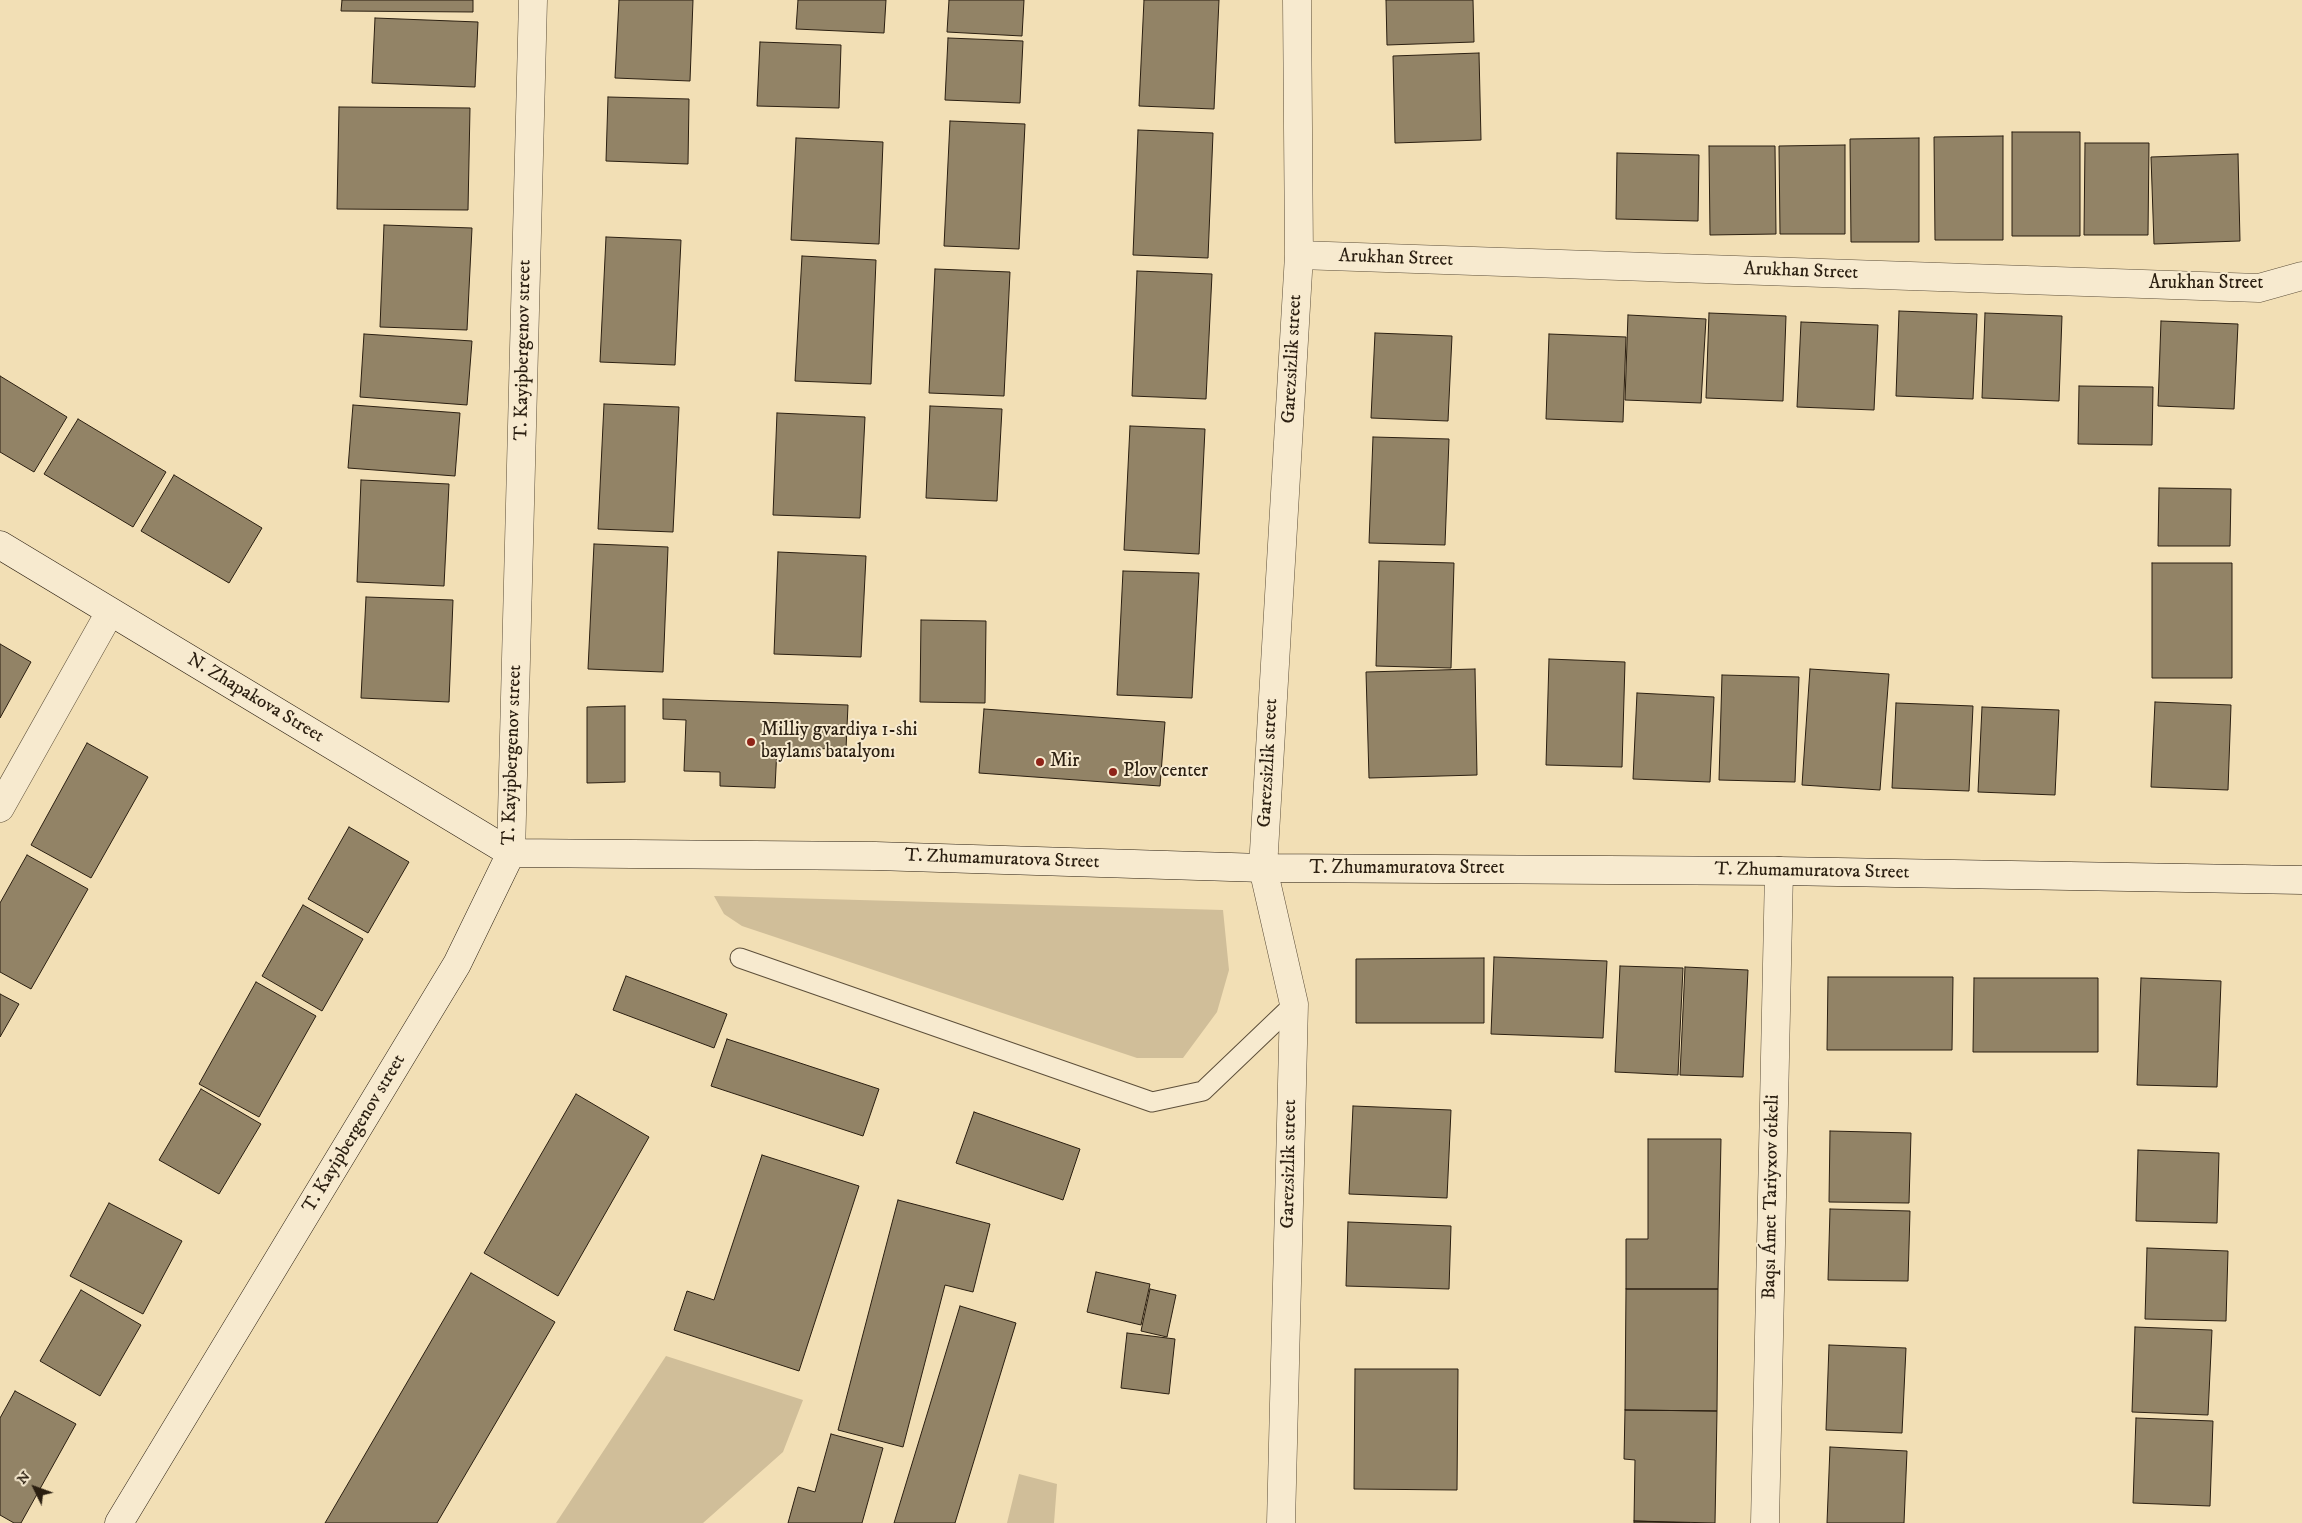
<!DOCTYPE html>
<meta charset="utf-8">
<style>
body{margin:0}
#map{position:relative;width:2302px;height:1523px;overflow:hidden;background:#f2dfb5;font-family:"IM FELL DW Pica",serif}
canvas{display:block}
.north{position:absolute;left:10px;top:1463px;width:50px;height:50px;-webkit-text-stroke:4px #f7eacf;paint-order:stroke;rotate:312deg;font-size:14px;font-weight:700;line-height:20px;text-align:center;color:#2b1f11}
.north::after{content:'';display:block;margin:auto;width:18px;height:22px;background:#2b1f11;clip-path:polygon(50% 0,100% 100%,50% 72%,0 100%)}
</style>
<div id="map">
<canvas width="2302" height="1523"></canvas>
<div class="north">N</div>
</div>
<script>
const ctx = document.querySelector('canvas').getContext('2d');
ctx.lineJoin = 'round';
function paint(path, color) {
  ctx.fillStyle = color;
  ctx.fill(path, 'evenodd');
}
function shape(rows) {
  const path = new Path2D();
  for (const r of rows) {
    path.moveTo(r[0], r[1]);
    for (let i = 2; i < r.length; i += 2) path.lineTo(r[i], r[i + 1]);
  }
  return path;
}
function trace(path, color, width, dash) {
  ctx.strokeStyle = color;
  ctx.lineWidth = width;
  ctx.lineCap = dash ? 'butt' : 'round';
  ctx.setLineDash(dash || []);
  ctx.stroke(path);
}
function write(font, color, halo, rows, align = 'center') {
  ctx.font = font + ' "IM FELL DW Pica",serif';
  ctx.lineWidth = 4;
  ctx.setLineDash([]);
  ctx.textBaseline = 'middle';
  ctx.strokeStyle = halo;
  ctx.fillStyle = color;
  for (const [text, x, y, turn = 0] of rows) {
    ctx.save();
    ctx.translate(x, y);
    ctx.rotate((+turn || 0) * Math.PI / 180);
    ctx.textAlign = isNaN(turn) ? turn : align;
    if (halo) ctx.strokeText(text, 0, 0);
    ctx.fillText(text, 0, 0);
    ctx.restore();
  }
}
const green = shape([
 [714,896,1223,910,1229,970,1217,1012,1183,1058,1137,1058,742,926,724,914],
 [666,1356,803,1400,783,1452,703,1523,556,1523],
 [1019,1474,1057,1484,1054,1523,1007,1523]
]);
const building = shape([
 [342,0,473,0,473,12,341,11,342,0],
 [619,0,693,0,690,81,615,78,619,0],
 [798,0,886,0,884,33,796,29,798,0],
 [949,0,1024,0,1022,36,947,32,949,0],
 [1144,0,1219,0,1214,109,1139,106,1144,0],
 [1386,0,1473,0,1474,42,1387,45,1386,0],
 [375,18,478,22,475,87,372,83,375,18],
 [948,38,1023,41,1020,103,945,100,948,38],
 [760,42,841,45,839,108,757,106,760,42],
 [1479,53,1481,140,1395,143,1393,56,1479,53],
 [608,97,689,99,688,164,606,161,608,97],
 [339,107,470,108,468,210,337,209,339,107],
 [950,121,1025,124,1019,249,944,246,950,121],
 [1138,130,1213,133,1208,258,1133,255,1138,130],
 [2012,132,2080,132,2080,236,2012,236,2012,132],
 [2003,136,2003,240,1935,240,1934,137,2003,136],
 [796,138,883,142,879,244,791,240,796,138],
 [1919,138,1919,242,1851,242,1850,139,1919,138],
 [2085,143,2149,143,2148,235,2084,235,2085,143],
 [1845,145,1845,234,1780,234,1779,146,1845,145],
 [1709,146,1775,146,1776,234,1710,235,1709,146],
 [1617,153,1699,155,1698,221,1616,219,1617,153],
 [2238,154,2240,241,2154,244,2151,157,2238,154],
 [384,225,472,228,467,330,380,327,384,225],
 [606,237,681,240,675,365,600,362,606,237],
 [802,256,876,260,871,384,795,381,802,256],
 [935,269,1010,272,1004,396,929,393,935,269],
 [1137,271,1212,274,1206,399,1132,396,1137,271],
 [1899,311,1977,314,1973,399,1896,396,1899,311],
 [1709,313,1786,316,1783,401,1706,398,1709,313],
 [1985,313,2062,316,2059,401,1982,398,1985,313],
 [1628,315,1706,319,1701,403,1625,400,1628,315],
 [2161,321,2238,324,2234,409,2158,406,2161,321],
 [1801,322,1878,325,1874,410,1797,407,1801,322],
 [1375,333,1452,336,1448,421,1371,418,1375,333],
 [364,334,472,341,467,405,360,397,364,334],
 [1549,334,1626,337,1623,422,1546,419,1549,334],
 [0,376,67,417,34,472,0,452,0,376],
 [2079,386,2153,387,2152,445,2078,444,2079,386],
 [604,404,679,407,673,532,598,529,604,404],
 [353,405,460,413,455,476,348,468,353,405],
 [930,406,1002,409,997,501,926,498,930,406],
 [777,413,865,417,860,518,773,515,777,413],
 [78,419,166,472,133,527,44,474,78,419],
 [1130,426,1205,429,1199,554,1124,550,1130,426],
 [1373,437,1449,439,1445,545,1369,543,1373,437],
 [174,475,262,528,229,583,141,531,174,475],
 [361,480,449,484,444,586,357,582,361,480],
 [2159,488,2231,489,2230,546,2158,546,2159,488],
 [594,544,668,547,663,672,588,669,594,544],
 [778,552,866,556,861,657,774,654,778,552],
 [1379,561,1454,563,1451,668,1376,666,1379,561],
 [2152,563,2232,563,2232,678,2152,678,2152,563],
 [1123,571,1199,573,1192,698,1117,695,1123,571],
 [366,597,453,600,449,702,361,698,366,597],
 [921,620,986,621,985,703,920,702,921,620],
 [0,644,31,662,0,718,0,644],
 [1549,659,1625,662,1622,767,1546,765,1549,659],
 [1475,669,1477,775,1369,778,1366,672,1475,669],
 [1810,669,1889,674,1880,790,1802,785,1810,669],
 [1722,675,1799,677,1795,782,1719,780,1722,675],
 [1637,693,1714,697,1710,782,1633,779,1637,693],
 [663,699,848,705,846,749,777,748,775,788,720,786,720,772,684,771,686,720,663,719,663,699],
 [2155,702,2231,705,2228,790,2151,787,2155,702],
 [1896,703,1973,706,1969,791,1892,788,1896,703],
 [625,706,625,782,587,783,587,707,625,706],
 [1982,707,2059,710,2055,795,1978,792,1982,707],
 [984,709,1165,722,1160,786,979,773,984,709],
 [87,743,148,777,91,878,31,845,87,743],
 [349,827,409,862,368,933,308,899,349,827],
 [27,855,88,889,31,989,0,972,0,903,27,855],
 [303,905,363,939,322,1011,262,976,303,905],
 [1494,957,1607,961,1603,1038,1491,1034,1494,957],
 [1484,958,1484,1023,1356,1023,1356,959,1484,958],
 [1620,966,1683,968,1678,1075,1615,1072,1620,966],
 [1685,967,1748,970,1743,1077,1680,1075,1685,967],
 [626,976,727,1014,714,1048,613,1010,626,976],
 [1828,977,1953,977,1952,1050,1827,1050,1828,977],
 [1974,978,2098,978,2098,1052,1973,1052,1974,978],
 [2141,978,2221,981,2217,1087,2137,1085,2141,978],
 [256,982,316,1016,259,1117,199,1084,256,982],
 [0,994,19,1004,0,1037,0,994],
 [727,1039,879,1089,863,1136,711,1086,727,1039],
 [201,1089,261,1124,219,1194,159,1160,201,1089],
 [576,1094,649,1137,558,1296,484,1253,576,1094],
 [1353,1106,1451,1110,1447,1198,1349,1194,1353,1106],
 [974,1112,1080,1149,1063,1200,956,1163,974,1112],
 [1830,1131,1911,1133,1909,1203,1829,1202,1830,1131],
 [1648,1139,1721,1139,1718,1289,1626,1289,1626,1239,1648,1239,1648,1139],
 [2138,1150,2219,1153,2217,1223,2136,1221,2138,1150],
 [762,1155,859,1186,799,1371,674,1330,687,1291,714,1300,762,1155],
 [898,1200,990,1224,973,1292,945,1285,903,1447,838,1430,898,1200],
 [109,1203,182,1241,143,1314,70,1276,109,1203],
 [1830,1209,1910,1211,1908,1281,1828,1280,1830,1209],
 [1348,1222,1451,1226,1449,1289,1346,1286,1348,1222],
 [2147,1248,2228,1251,2226,1321,2145,1319,2147,1248],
 [1096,1272,1150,1284,1141,1325,1087,1312,1096,1272],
 [471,1273,555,1322,437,1523,325,1523,471,1273],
 [1150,1289,1176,1295,1167,1337,1141,1331,1150,1289],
 [1626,1289,1718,1289,1717,1411,1625,1410,1626,1289],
 [81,1290,141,1325,100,1396,40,1361,81,1290],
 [960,1306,1016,1323,955,1523,894,1523,960,1306],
 [2135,1327,2212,1330,2208,1415,2132,1412,2135,1327],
 [1127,1333,1175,1339,1169,1394,1121,1388,1127,1333],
 [1829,1345,1906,1348,1902,1433,1826,1430,1829,1345],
 [1355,1369,1458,1369,1457,1490,1354,1489,1355,1369],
 [15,1391,76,1424,21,1523,14,1523,0,1515,0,1418,15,1391],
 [1625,1410,1717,1411,1715,1523,1634,1521,1635,1460,1624,1459,1625,1410],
 [2136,1418,2213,1421,2210,1506,2133,1503,2136,1418],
 [831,1434,883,1448,862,1523,788,1523,798,1487,815,1492,831,1434],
 [1830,1447,1907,1451,1904,1523,1827,1523,1830,1447],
 [1634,1521,1690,1523,1634,1523,1634,1521]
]);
const lane = shape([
 [740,958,1152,1102,1203,1091,1294,1004]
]);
const street = shape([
 [1299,255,2259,288,2302,276],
 [0,808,110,612],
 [511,853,533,0],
 [1281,1523,1294,1004,1263,868,1299,255,1297,0],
 [1765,1523,1779,871]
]);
const secondary = shape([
 [0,545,511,853],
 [511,853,875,856,1263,868,1779,871,2302,880],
 [119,1523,457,964,511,853]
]);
const markers = [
 [751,742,5,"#8f2418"],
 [1040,762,5,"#8f2418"],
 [1113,772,5,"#8f2418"]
];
const streetNames = [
 ["Arukhan Street",1396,259,2],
 ["Arukhan Street",1801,272,2],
 ["Arukhan Street",2206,284],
 ["T. Kayipbergenov street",524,350,-89],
 ["Garezsizlik street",1293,359,-87],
 ["N. Zhapakova Street",255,699,31],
 ["T. Kayipbergenov street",513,755,-88],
 ["Garezsizlik street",1269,763,-87],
 ["T. Zhumamuratova Street",1002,860,2],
 ["T. Zhumamuratova Street",1407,869],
 ["T. Zhumamuratova Street",1812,872,1],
 ["T. Kayipbergenov street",355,1134,-59],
 ["Garezsizlik street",1290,1164,-89],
 ["Baqsı Ámet Tariyxov ótkeli",1772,1197,-89]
];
const poiNames = [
 ["Milliy gvardiya 1-shi",761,731],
 ["baylanıs batalyonı",761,753],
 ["Mir",1050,762],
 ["Plov center",1123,772]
];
paint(green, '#d0be99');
paint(building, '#928366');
trace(building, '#2b1f11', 1);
trace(lane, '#5d4f3a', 21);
trace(street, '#5d4f3a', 29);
trace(secondary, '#2b1f11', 29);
trace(lane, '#f7eacf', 19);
trace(street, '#f7eacf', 28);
trace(secondary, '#f7eacf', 28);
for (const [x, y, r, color] of markers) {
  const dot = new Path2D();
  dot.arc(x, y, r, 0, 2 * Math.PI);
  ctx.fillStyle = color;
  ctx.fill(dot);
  trace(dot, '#f7eacf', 2);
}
write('19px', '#2b1f11', '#f7eacf', streetNames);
write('19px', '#2b1f11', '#f7eacf', poiNames, 'left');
</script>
